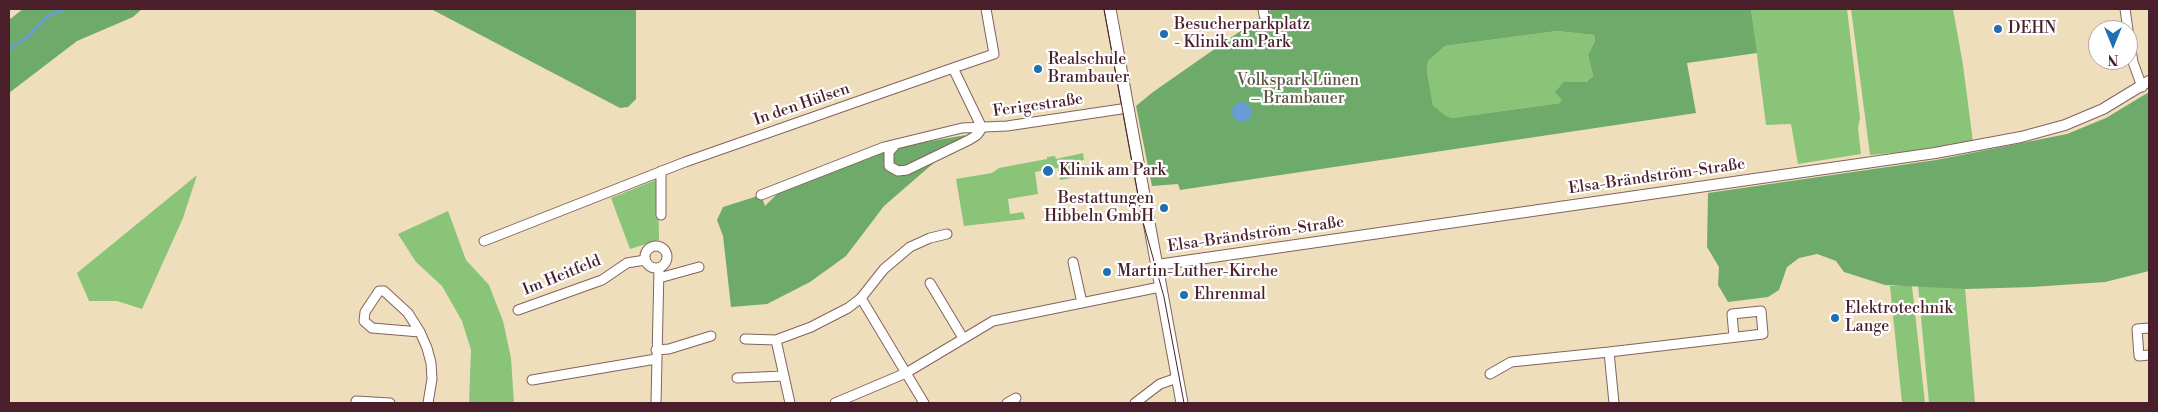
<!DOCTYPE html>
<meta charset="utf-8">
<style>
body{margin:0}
#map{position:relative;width:2158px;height:412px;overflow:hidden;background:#efdebc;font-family:"Libre Bodoni",serif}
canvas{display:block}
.frame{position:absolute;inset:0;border:10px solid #4a1f2b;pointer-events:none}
.north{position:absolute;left:2088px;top:20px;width:50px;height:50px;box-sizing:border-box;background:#fff;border:1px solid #b7a5aa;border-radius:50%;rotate:180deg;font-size:14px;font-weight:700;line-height:20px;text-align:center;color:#4a1f2b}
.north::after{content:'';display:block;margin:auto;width:18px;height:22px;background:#1f6fb2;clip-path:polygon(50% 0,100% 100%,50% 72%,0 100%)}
</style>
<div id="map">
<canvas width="2158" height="412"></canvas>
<div class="frame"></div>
<div class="north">N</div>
</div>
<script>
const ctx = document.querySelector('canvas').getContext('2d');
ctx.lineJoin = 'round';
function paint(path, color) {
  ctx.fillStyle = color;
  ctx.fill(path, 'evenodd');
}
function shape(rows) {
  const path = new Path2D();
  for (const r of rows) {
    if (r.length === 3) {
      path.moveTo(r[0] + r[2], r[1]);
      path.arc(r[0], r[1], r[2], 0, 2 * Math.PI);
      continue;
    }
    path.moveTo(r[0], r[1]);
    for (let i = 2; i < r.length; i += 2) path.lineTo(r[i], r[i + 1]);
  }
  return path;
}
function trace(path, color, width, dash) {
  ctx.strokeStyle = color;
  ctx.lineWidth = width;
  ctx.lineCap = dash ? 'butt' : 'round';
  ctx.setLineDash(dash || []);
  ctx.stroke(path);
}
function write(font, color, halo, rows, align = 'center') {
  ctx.font = font + ' "Libre Bodoni",serif';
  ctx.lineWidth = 4.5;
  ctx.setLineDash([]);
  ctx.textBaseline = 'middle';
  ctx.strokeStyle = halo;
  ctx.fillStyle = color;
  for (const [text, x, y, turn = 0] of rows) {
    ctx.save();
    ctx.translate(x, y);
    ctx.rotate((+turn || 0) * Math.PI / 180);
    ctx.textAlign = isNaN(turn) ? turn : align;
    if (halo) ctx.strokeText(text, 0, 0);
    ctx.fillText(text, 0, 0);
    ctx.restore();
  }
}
const green = shape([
 [1751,9,1847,9,1860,118,1858,128,1861,154,1798,164,1791,124,1766,125],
 [1851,9,1953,9,1963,65,1973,142,1935,149,1870,155],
 [1557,31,1594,35,1595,41,1588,55,1593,76,1560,103,1452,118,1446,116,1433,107,1427,71,1428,61,1445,46],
 [1083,153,1084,160,1078,161,1080,170,1086,170,1085,164,1087,164,1089,175,1060,180,1058,168,1035,172,1038,194,1008,199,1010,214,1023,212,1025,219,964,226,956,179,992,173,999,168,1047,159,1047,157,1055,156,1056,159],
 [197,175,183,218,142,309,117,301,89,301,77,273],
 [658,179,659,240,630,249,611,198],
 [448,211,466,260,489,285,503,321,511,358,514,403,469,403,471,350,462,321,442,286,416,262,398,234],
 [1918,285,1965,288,1975,403,1929,403],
 [1890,286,1912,286,1925,403,1902,403]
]);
const forest = shape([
 [23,9,142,9,133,17,77,41,9,93,9,20],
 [431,9,636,9,636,99,628,107,620,108],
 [1272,9,1751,9,1757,53,1687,63,1696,113,1180,190,1178,184,1152,186,1136,106,1153,92],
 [1557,31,1594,35,1595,41,1588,55,1593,76,1586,82,1564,82,1555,92,1562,99,1560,103,1452,118,1446,116,1433,106,1427,71,1428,61,1445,46],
 [2149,92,2149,271,2105,282,2032,287,1966,289,1885,285,1844,272,1836,261,1817,254,1799,258,1787,267,1779,290,1768,297,1728,302,1718,285,1719,267,1707,247,1708,193,1936,160,2067,134,2106,118],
 [966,135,884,206,846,256,810,282,767,304,731,307,723,236,717,220,723,207,761,195,765,206,782,189,886,149]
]);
const water = shape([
 [1242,112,10]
]);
const stream = shape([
 [9,51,13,46,24,40,48,16,64,9]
]);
const minor = shape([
 [1263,9,1264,15],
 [2125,9,2128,30],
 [2128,31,2133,62,2142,87],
 [953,68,994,54,986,9],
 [895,145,889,152,889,166,898,171,907,170,969,140,977,135,982,128],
 [661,171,661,215],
 [761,195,884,147,962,128,1007,126,1128,108],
 [484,241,685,162,953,68,982,128],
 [656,257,11],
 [1073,262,1082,303],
 [659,278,699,267],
 [930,283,963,338],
 [861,298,924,403],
 [518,310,602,280,627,263,645,260],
 [2149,328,2137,329,2139,356,2149,355],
 [420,332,372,328,364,321,365,312,379,291,384,291,408,313,420,332,427,348,431,363,432,379,428,403],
 [745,339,776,340,811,327,848,308,861,298,884,269,910,247,930,238,947,234],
 [776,340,790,403],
 [656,350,669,349,711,336],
 [1490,374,1511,362,1609,352],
 [737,378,784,376],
 [532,380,656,359],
 [356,401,390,403],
 [656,403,659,268],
 [835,403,906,373,993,321,1160,287],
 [1007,403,1016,398],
 [1135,403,1160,384,1177,378],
 [1614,403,1609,352,1763,334,1761,311,1732,314,1734,337]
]);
const tertiary = shape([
 [1157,265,1935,153,2021,137,2065,125,2103,109,2149,81]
]);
const secondary = shape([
 [1110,9,1182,403]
]);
const tram = shape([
 [1104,9,1143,222,1164,297,1184,403]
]);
const markers = [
 [1998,29,5,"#1f6fb2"],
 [1164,34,5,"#1f6fb2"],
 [1038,69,5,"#1f6fb2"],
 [1048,171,6,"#1f6fb2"],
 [1164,208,5,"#1f6fb2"],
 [1107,272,5,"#1f6fb2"],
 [1184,295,5,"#1f6fb2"],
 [1835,318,5,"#1f6fb2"]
];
const poiNames = [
 ["Besucherparkplatz",1174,25],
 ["- Klinik am Park",1174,43],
 ["DEHN",2008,29],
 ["Realschule",1048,60],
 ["Brambauer",1048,78],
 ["Klinik am Park",1059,171],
 ["Bestattungen",1154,199,"right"],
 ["Hibbeln GmbH",1154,217,"right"],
 ["Martin-Luther-Kirche",1117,272],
 ["Ehrenmal",1194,295],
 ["Elektrotechnik",1845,309],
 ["Lange",1845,327]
];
const parkNames = [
 ["Volkspark Lünen",1298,81],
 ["– Brambauer",1298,99]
];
const streetNames = [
 ["In den Hülsen",802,105,-19],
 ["Ferigestraße",1038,106,-8],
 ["Elsa-Brändström-Straße",1657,177,-8],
 ["Elsa-Brändström-Straße",1256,235,-8],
 ["Im Heitfeld",562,276,-22]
];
paint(green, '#89c479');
paint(forest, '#6eaa69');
paint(water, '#669ed5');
trace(stream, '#669ed5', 2.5);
trace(minor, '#84625e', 11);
trace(tertiary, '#84625e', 12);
trace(secondary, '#84625e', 13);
trace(minor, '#fff', 9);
trace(tertiary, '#fff', 10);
trace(secondary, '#fff', 11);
trace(tram, '#4a1f2b', 1);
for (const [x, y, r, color] of markers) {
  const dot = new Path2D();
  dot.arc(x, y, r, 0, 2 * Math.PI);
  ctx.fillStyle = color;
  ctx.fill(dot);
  trace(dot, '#fff', 2);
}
write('16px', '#4a1f2b', '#fff', poiNames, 'left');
write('16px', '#605946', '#fff', parkNames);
write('16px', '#4a1f2b', '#fff', streetNames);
</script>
